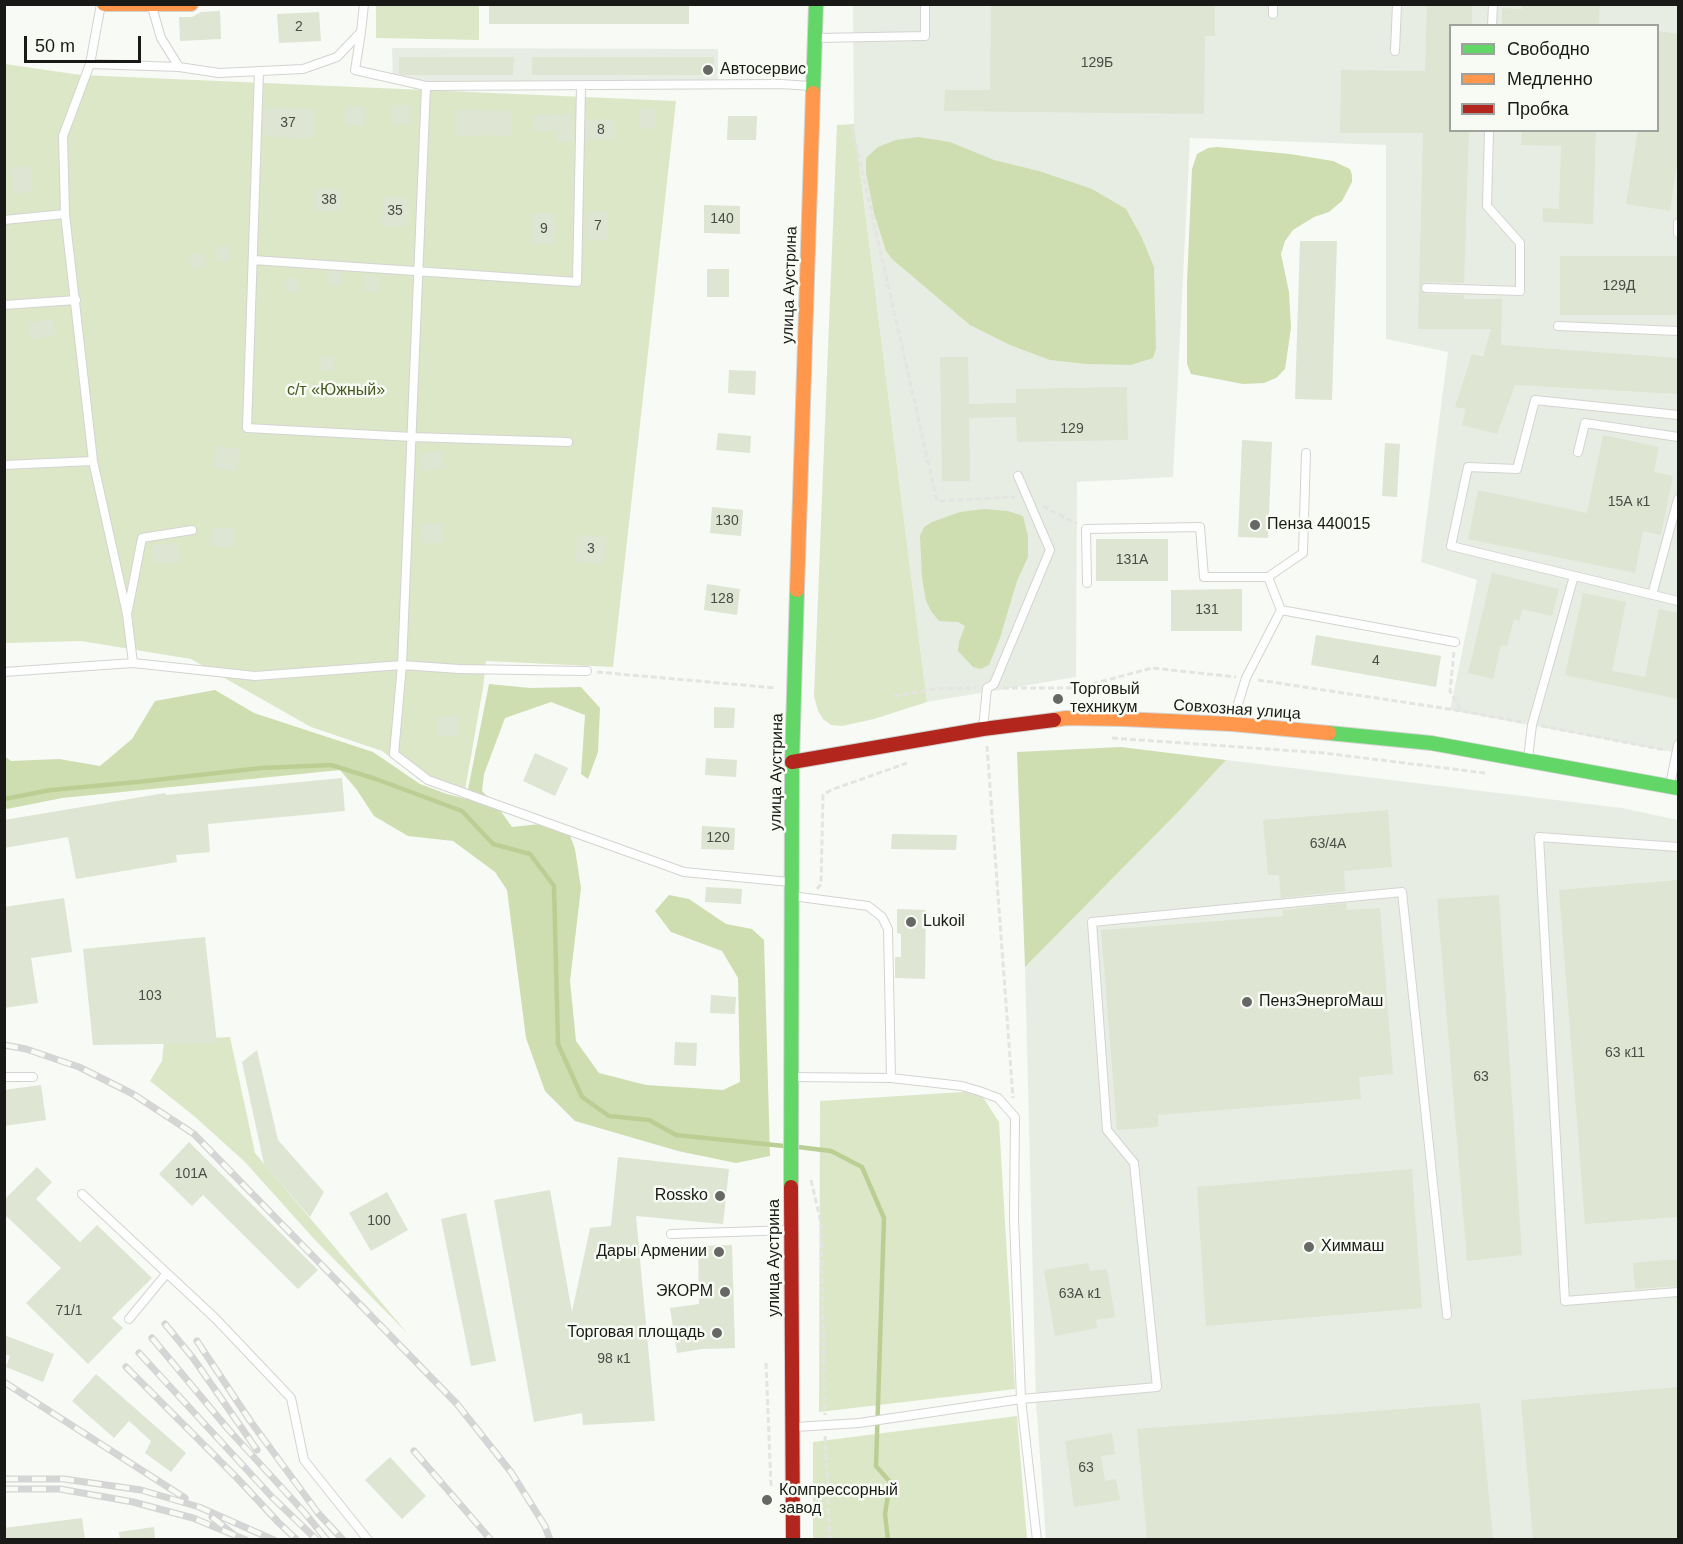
<!DOCTYPE html>
<meta charset="utf-8">
<style>
body{margin:0}
#map{position:relative;width:1683px;height:1544px;overflow:hidden;background:#f8faf5;font-family:Arial,sans-serif}
canvas{display:block}
.frame{position:absolute;inset:0;border:6px solid #191a17;pointer-events:none}
.legend{position:absolute;left:1449px;top:24px;width:210px;height:108px;box-sizing:border-box;background:#f8fbf4;border:2px solid #9fa19c;margin:0;padding:8px 10px;list-style:none;font-size:18px;color:#191a17}
.legend li{display:flex;align-items:center;gap:12px;height:30px}
.legend b{width:30px;border:2px solid #9fa19c}
.scale{position:absolute;left:24px;top:36px;width:117px;height:27px;box-sizing:border-box;border:3px solid #191a17;border-top:0;padding-left:8px;font-size:18px;line-height:21px;white-space:nowrap;color:#191a17;-webkit-text-stroke:4px #f8fbf4;paint-order:stroke}
</style>
<div id="map">
<canvas width="1683" height="1544"></canvas>
<div class="frame"></div>
<ul class="legend">
<li><b style="height:8px;background:#63d668"></b>Свободно</li>
<li><b style="height:8px;background:#ff974d"></b>Медленно</li>
<li><b style="height:8px;background:#b3261e"></b>Пробка</li>
</ul>
<div class="scale">50 m</div>
</div>
<script>
const ctx = document.querySelector('canvas').getContext('2d');
ctx.lineJoin = 'round';
function paint(path, color) {
  ctx.fillStyle = color;
  ctx.fill(path, 'evenodd');
}
function shape(rows) {
  const path = new Path2D();
  for (const r of rows) {
    path.moveTo(r[0], r[1]);
    for (let i = 2; i < r.length; i += 2) path.lineTo(r[i], r[i + 1]);
  }
  return path;
}
function trace(path, color, width, dash) {
  ctx.strokeStyle = color;
  ctx.lineWidth = width;
  ctx.lineCap = dash ? 'butt' : 'round';
  ctx.setLineDash(dash || []);
  ctx.stroke(path);
}
function write(font, color, halo, rows, align = 'center') {
  ctx.font = font + ' Arial,sans-serif';
  ctx.lineWidth = 5;
  ctx.setLineDash([]);
  ctx.textBaseline = 'middle';
  ctx.strokeStyle = halo;
  ctx.fillStyle = color;
  for (const [text, x, y, turn = 0] of rows) {
    ctx.save();
    ctx.translate(x, y);
    ctx.rotate((+turn || 0) * Math.PI / 180);
    ctx.textAlign = isNaN(turn) ? turn : align;
    if (halo) ctx.strokeText(text, 0, 0);
    ctx.fillText(text, 0, 0);
    ctx.restore();
  }
}
const built = shape([
 [853,5,1678,5,1678,753,1450,710,1477,580,1421,562,1448,352,1386,339,1386,145,1190,138,1173,477,1077,482,1076,677,927,702,854,124],
 [1450,26,1658,26,1658,130,1450,130],
 [392,48,718,49,718,82,393,83],
 [1226,760,1622,808,1678,820,1678,1539,1046,1539,1036,1402,1025,967,1181,809]
]);
const green = shape([
 [376,5,479,5,479,40,376,38],
 [5,64,81,75,676,101,613,667,486,661,483,688,464,796,421,781,382,751,311,727,191,659,81,641,5,643],
 [854,124,927,702,874,719,842,726,831,725,823,719,818,711,814,696,837,125],
 [230,1037,255,1153,408,1334,315,1240,245,1162,194,1116,150,1081,162,1061,164,1041],
 [979,1091,999,1122,1015,1389,819,1412,820,1101],
 [1017,1416,1027,1539,813,1539,813,1442]
]);
const forest = shape([
 [918,137,950,142,994,160,1039,171,1092,189,1126,209,1141,236,1154,267,1156,349,1153,358,1131,365,1086,364,1050,360,1010,345,970,325,892,259,886,251,874,213,866,173,866,158,878,147,896,140],
 [1217,147,1290,154,1333,161,1350,169,1352,175,1352,182,1342,201,1329,212,1314,217,1293,230,1285,241,1281,254,1289,292,1291,328,1285,369,1276,378,1264,383,1243,384,1191,374,1187,364,1187,282,1192,169,1197,154,1208,148],
 [984,509,1008,511,1023,516,1028,536,1028,557,1017,581,1000,638,989,665,981,669,973,667,958,651,959,642,965,626,958,622,939,621,931,611,926,601,922,578,920,536,924,527,932,522,960,512],
 [489,684,530,688,581,687,600,708,598,752,588,779,581,774,585,715,551,702,505,718,484,774,482,791,497,806,512,827,540,824,567,827,575,849,581,888,570,981,576,1041,599,1073,646,1085,723,1090,740,1082,738,978,722,951,671,932,655,911,669,895,689,899,726,924,752,929,764,940,770,1156,736,1163,678,1151,575,1121,545,1091,526,1038,507,890,495,872,453,841,408,836,374,816,357,790,340,770,62,798,7,809,5,807,4,756,11,761,59,759,100,766,132,739,155,701,215,690,254,713,373,752,420,784,447,794,466,799],
 [1121,747,1226,760,1181,809,1025,967,1017,752]
]);
const stream = shape([
 [4,799,51,790,137,782,261,768,331,765,376,779,462,811,493,844,530,854,554,886,558,1044,582,1097,609,1116,649,1120,676,1135,784,1146],
 [798,1147,831,1151,862,1167,884,1218,876,1466,890,1482,885,1514,888,1540]
]);
const building = shape([
 [489,4,689,4,689,24,489,24],
 [991,4,1215,4,1215,36,1205,36,1204,114,944,111,945,90,990,90],
 [1427,4,1472,4,1472,26,1450,26,1450,130,1469,130,1464,283,1426,282,1421,285,1421,291,1426,294,1464,295,1464,299,1502,299,1501,345,1678,358,1678,394,1515,385,1497,434,1462,425,1466,409,1455,407,1472,354,1483,357,1491,329,1418,329,1423,133,1340,133,1341,70,1425,71],
 [1522,4,1600,4,1599,26,1502,26,1502,8,1522,9],
 [220,11,221,39,180,41,179,17,192,17,201,12],
 [319,12,321,41,279,43,277,14],
 [1658,31,1678,34,1678,157,1670,211,1626,204,1638,130,1658,130],
 [399,57,514,57,513,75,403,75,399,74],
 [532,57,714,57,714,75,532,75],
 [392,105,411,106,409,125,391,124],
 [346,106,365,107,364,126,345,125],
 [264,107,315,109,314,139,263,136],
 [639,108,655,108,655,128,640,129],
 [456,110,512,111,511,136,473,135,473,136,456,136],
 [571,114,571,120,574,120,574,141,571,142,556,142,556,131,534,131,534,115],
 [728,116,757,116,756,140,727,140],
 [614,119,615,140,586,140,586,120],
 [1522,130,1596,130,1593,224,1543,222,1543,208,1559,209,1561,146,1521,145],
 [30,166,33,191,14,194,10,168],
 [341,188,341,211,316,211,316,189],
 [383,196,407,197,407,226,382,226],
 [704,205,740,206,740,234,704,233],
 [588,211,607,211,607,240,588,241],
 [531,213,556,213,556,244,531,245],
 [1300,241,1337,241,1332,400,1295,399],
 [229,246,229,261,216,262,215,247],
 [204,253,205,268,191,269,190,254],
 [1560,256,1678,256,1678,315,1560,315],
 [707,269,729,269,729,297,707,297],
 [329,271,342,272,341,286,327,284],
 [366,275,379,277,377,293,364,291],
 [287,277,300,279,298,294,285,292],
 [53,319,56,336,31,340,28,323],
 [321,356,335,357,333,372,320,370],
 [940,357,968,357,969,404,1016,403,1016,389,1127,387,1128,440,1017,442,1016,417,969,418,970,481,942,481],
 [729,370,756,371,755,395,728,393],
 [718,433,751,436,750,453,716,450],
 [1603,435,1659,447,1654,472,1673,476,1661,535,1643,531,1635,573,1468,539,1478,490,1587,513],
 [1242,440,1272,442,1268,538,1238,537],
 [1385,443,1400,444,1397,497,1382,496],
 [216,446,240,449,237,471,213,468],
 [443,450,445,468,423,471,420,453],
 [712,507,743,510,741,536,710,533],
 [422,523,443,523,443,543,422,543],
 [211,528,235,529,234,548,210,546],
 [577,535,607,537,604,564,575,561],
 [1096,539,1168,539,1168,581,1096,581],
 [178,543,179,562,153,564,152,545],
 [1492,573,1559,589,1552,616,1522,609,1519,621,1514,619,1507,646,1501,645,1493,679,1468,673],
 [707,584,740,589,737,615,704,610],
 [1242,589,1242,631,1171,631,1171,590],
 [1583,593,1626,602,1612,671,1645,677,1659,609,1678,613,1678,699,1565,675],
 [1316,635,1441,656,1436,687,1311,665],
 [714,707,735,708,734,728,714,728],
 [438,716,459,716,459,736,438,736],
 [535,753,568,768,555,796,523,781],
 [706,758,737,760,736,777,705,775],
 [342,778,345,811,208,824,210,852,176,855,177,862,76,879,68,837,4,848,4,820,165,793,166,795],
 [1388,810,1392,867,1344,871,1345,891,1281,898,1279,875,1268,875,1263,820],
 [702,826,735,828,734,850,701,849],
 [892,834,957,835,956,850,891,849],
 [1678,880,1678,1217,1585,1224,1559,890],
 [706,887,742,889,741,904,705,902],
 [1499,895,1522,1255,1467,1261,1437,899],
 [64,898,72,952,31,958,38,1003,4,1008,4,907],
 [1346,903,1347,910,1380,908,1393,1074,1359,1077,1361,1099,1158,1115,1158,1127,1117,1130,1101,930,1283,916,1282,910],
 [897,909,926,910,925,979,895,978,895,957,901,957,901,934,897,933],
 [205,937,217,1043,93,1045,83,949],
 [711,995,736,997,735,1014,710,1013],
 [675,1042,697,1043,696,1066,674,1065],
 [257,1050,278,1140,324,1192,310,1217,264,1164,242,1062],
 [41,1085,46,1120,4,1126,4,1090],
 [189,1142,318,1270,298,1289,203,1195,192,1206,159,1174],
 [618,1157,729,1169,723,1224,636,1216,655,1421,583,1425,582,1413,534,1422,494,1200,550,1190,572,1312,590,1228,611,1226],
 [37,1167,52,1182,36,1199,80,1242,97,1225,152,1278,112,1318,123,1328,88,1364,26,1303,61,1268,4,1214,4,1200],
 [1412,1169,1422,1308,1206,1326,1197,1187],
 [387,1192,408,1230,371,1251,349,1213],
 [466,1213,496,1361,471,1366,441,1219],
 [732,1245,735,1348,702,1349,677,1353,670,1308,699,1304,698,1246],
 [1664,1260,1678,1260,1678,1286,1635,1289,1633,1263],
 [1088,1263,1090,1271,1107,1269,1115,1317,1096,1320,1097,1328,1055,1336,1044,1270],
 [4,1335,54,1354,43,1382,6,1367,10,1356,4,1354],
 [96,1374,186,1453,171,1472,145,1453,151,1441,129,1421,114,1438,72,1401],
 [1678,1387,1678,1539,1533,1539,1521,1400],
 [1480,1403,1493,1539,1147,1539,1137,1429],
 [1112,1433,1115,1454,1101,1456,1105,1481,1116,1479,1120,1500,1074,1507,1065,1441],
 [390,1457,426,1496,402,1519,365,1480],
 [82,1518,85,1539,4,1539,4,1528],
 [154,1527,155,1539,120,1539,119,1532]
]);
const path = shape([
 [852,126,937,501,1015,497],
 [1043,506,1077,524],
 [1454,652,1450,691,1462,711,1521,722],
 [597,672,776,688],
 [1258,680,1462,711],
 [1003,688,1077,688,1152,668,1236,677],
 [894,696,936,689,976,688],
 [1542,726,1665,750],
 [1112,738,1324,753,1485,773],
 [987,746,1013,1098],
 [817,889,821,884,823,795,831,790,907,763],
 [811,1180,821,1223,825,1415],
 [766,1363,771,1486],
 [825,1436,830,1540]
]);
const lane = shape([
 [101,4,90,64,63,136,65,214,93,461,127,614,133,663],
 [152,7,161,38,179,67,219,73,303,69,337,57,361,32,364,4],
 [1273,14,1273,4],
 [1492,26,1493,4],
 [361,32,355,70,426,86,781,84,810,86],
 [817,38,925,36,925,4],
 [1395,51,1397,4],
 [90,64,179,67],
 [259,71,247,428,412,437,568,442],
 [426,86,402,665,394,754,428,780,684,872,790,882],
 [4,220,65,214],
 [1678,223,1678,233],
 [253,260,577,282,581,87],
 [1426,288,1520,291,1520,243,1487,206,1489,130],
 [4,305,76,300],
 [1558,326,1678,331],
 [1678,415,1535,400,1517,469,1468,467,1451,546,1678,601],
 [1578,452,1585,423,1678,437],
 [4,465,93,461],
 [1268,577,1303,553,1306,453],
 [1087,583,1086,529,1200,527,1204,577,1268,577,1281,610,1246,678,1232,723],
 [1652,595,1678,499],
 [128,610,142,538,192,530],
 [1281,610,1455,642],
 [4,672,133,663,255,676,402,665,459,669,587,671],
 [983,728,987,688,994,684,1050,550,1018,476],
 [1528,758,1532,725,1574,576],
 [1670,785,1678,745],
 [1678,847,1539,837,1565,1301,1678,1292],
 [4,1077,33,1077],
 [791,1077,891,1078,888,929,882,917,868,906,792,896],
 [891,1078,962,1086,979,1091,998,1098,1015,1117,1014,1219,1021,1399,1037,1540],
 [82,1194,215,1318,291,1398,304,1460,368,1540],
 [671,1234,790,1230],
 [129,1319,167,1273],
 [795,1427,859,1423,1021,1399,1157,1387,1134,1163,1107,1130,1092,922,1402,892,1447,1315]
]);
const fast = shape([
 [813,93,816,4],
 [1329,733,1431,743,1678,788],
 [791,1187,792,762,797,590]
]);
const slow = shape([
 [104,4,191,4],
 [797,590,813,93],
 [1054,720,1066,718,1123,719,1232,724,1329,733]
]);
const jam = shape([
 [792,762,983,729,1054,720],
 [791,1187,793,1540]
]);
const rail = shape([
 [4,1045,26,1049,79,1067,133,1094,194,1134,457,1404,511,1472,545,1526,550,1540],
 [165,1324,193,1358,257,1450],
 [152,1338,228,1429,304,1512,327,1540],
 [197,1341,251,1422,318,1513,343,1540],
 [139,1353,272,1497,317,1540],
 [126,1367,237,1478,278,1522,297,1540],
 [4,1382,185,1498],
 [414,1451,491,1540],
 [4,1479,64,1479,141,1490,199,1507,274,1540],
 [4,1489,60,1489,133,1502,193,1518,246,1540],
 [212,1517,233,1534]
]);
const markers = [
 [708,70,6,"#676865"],
 [1255,525,6,"#676865"],
 [1058,699,6,"#676865"],
 [911,922,6,"#676865"],
 [1247,1002,6,"#676865"],
 [720,1196,6,"#676865"],
 [1309,1247,6,"#676865"],
 [719,1252,6,"#676865"],
 [725,1292,6,"#676865"],
 [717,1333,6,"#676865"],
 [767,1500,6,"#676865"]
];
const numberNames = [
 ["2",299,27],
 ["129Б",1097,63],
 ["37",288,123],
 ["8",601,130],
 ["38",329,200],
 ["35",395,211],
 ["140",722,219],
 ["7",598,226],
 ["9",544,229],
 ["129Д",1619,286],
 ["129",1072,429],
 ["15А к1",1629,502],
 ["130",727,521],
 ["3",591,549],
 ["131А",1132,560],
 ["128",722,599],
 ["131",1207,610],
 ["4",1376,661],
 ["120",718,838],
 ["63/4А",1328,844],
 ["103",150,996],
 ["63 к11",1625,1053],
 ["63",1481,1077],
 ["101А",191,1174],
 ["100",379,1221],
 ["63А к1",1080,1294],
 ["71/1",69,1311],
 ["98 к1",614,1359],
 ["63",1086,1468]
];
const poiNames = [
 ["Автосервис",720,70],
 ["Пенза 440015",1267,525],
 ["Торговый",1070,690],
 ["техникум",1070,708],
 ["Lukoil",923,922],
 ["ПензЭнергоМаш",1259,1002],
 ["Rossko",708,1196,"right"],
 ["Химмаш",1321,1247],
 ["Дары Армении",707,1252,"right"],
 ["ЭКОРМ",713,1292,"right"],
 ["Торговая площадь",705,1333,"right"],
 ["Компрессорный",779,1491],
 ["завод",779,1509]
];
const streetNames = [
 ["улица Аустрина",790,285,-88],
 ["Совхозная улица",1237,710,4],
 ["улица Аустрина",777,772,-89],
 ["улица Аустрина",775,1258,-90]
];
const parkNames = [
 ["с/т «Южный»",336,391]
];
paint(built, '#e8ede3');
paint(green, '#dce7c8');
paint(forest, '#cedeb0');
trace(stream, '#bbcf95', 4.5);
paint(building, '#dee5d3');
trace(lane, '#d3d4d1', 10);
trace(fast, '#d3d4d1', 16);
trace(slow, '#d3d4d1', 16);
trace(jam, '#d3d4d1', 16);
trace(path, '#e4e4e3', 3, [6, 3]);
trace(lane, '#fefefe', 8);
trace(fast, '#63d668', 14);
trace(slow, '#ff974d', 14);
trace(jam, '#b3261e', 14);
trace(rail, '#d4d5d4', 7);
trace(rail, '#f8fbf4', 4.5, [14]);
for (const [x, y, r, color] of markers) {
  const dot = new Path2D();
  dot.arc(x, y, r, 0, 2 * Math.PI);
  ctx.fillStyle = color;
  ctx.fill(dot);
  trace(dot, '#f8fbf4', 2);
}
write('14px', '#4a4d46', null, numberNames);
write('16px', '#191a17', '#f8fbf4', poiNames, 'left');
write('16px', '#191a17', '#f8fbf4', streetNames);
write('16px', '#475920', '#f8fbf4', parkNames);
</script>
